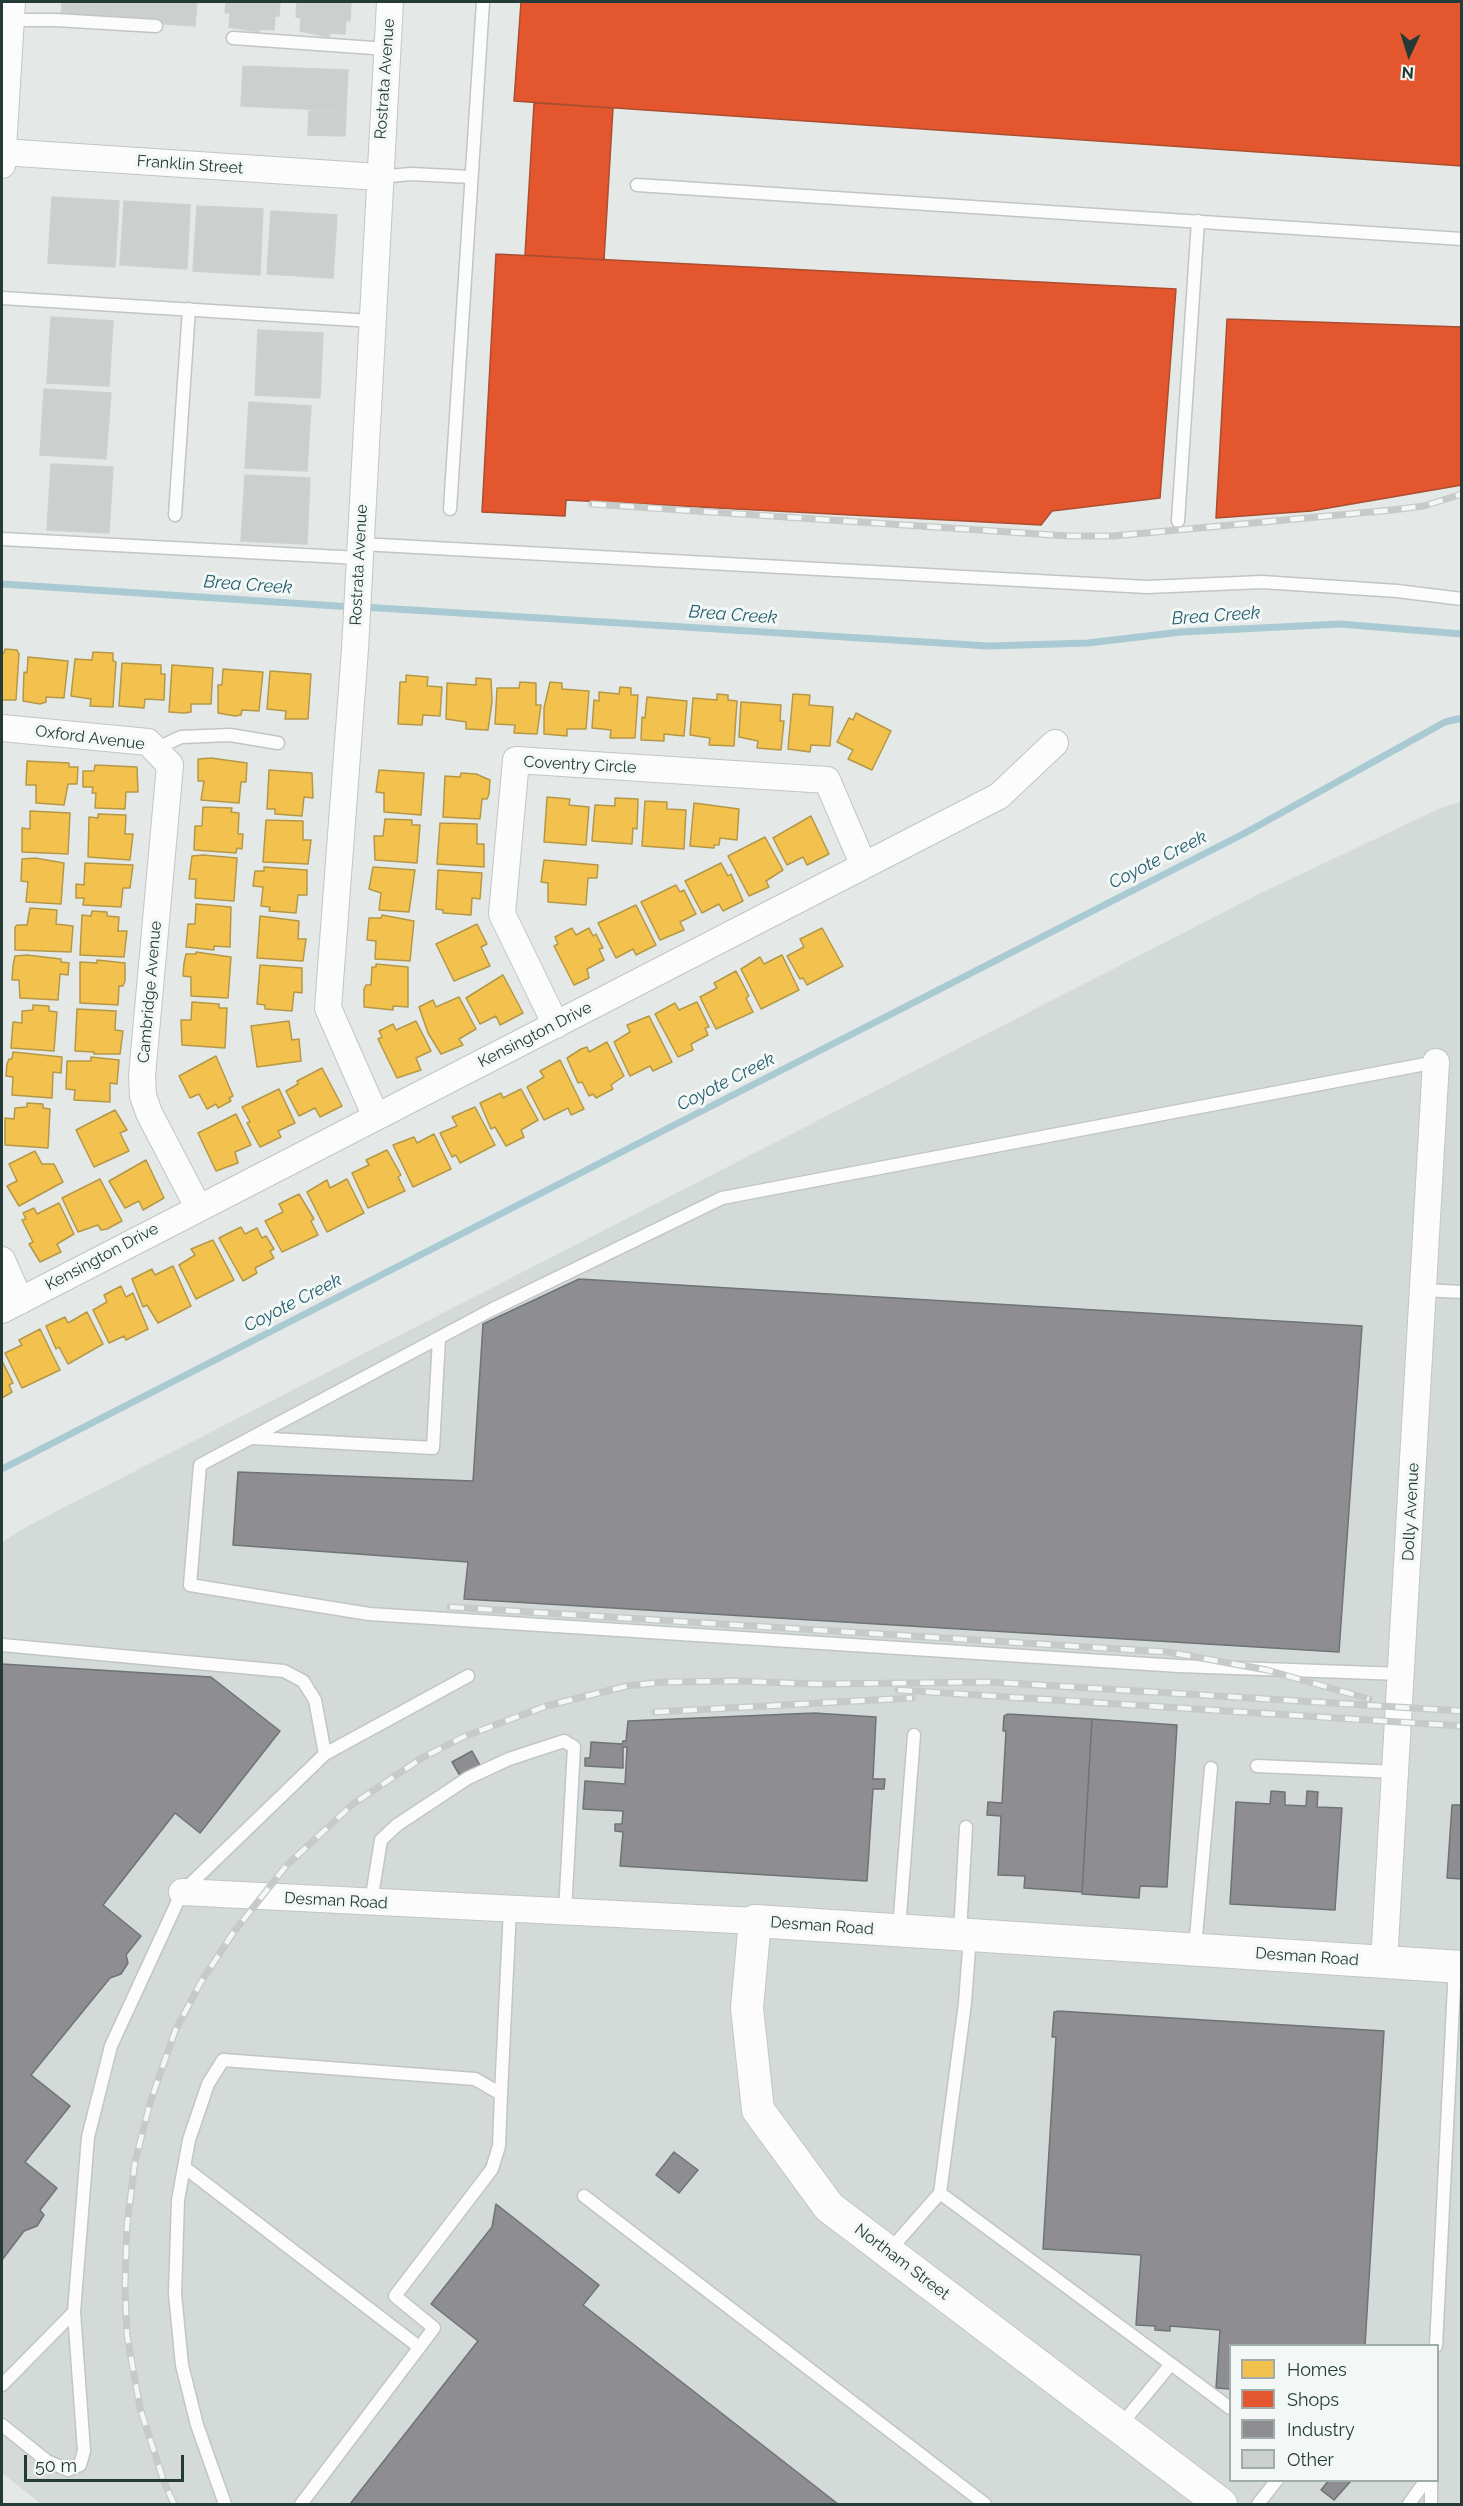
<!DOCTYPE html>
<style>
body{margin:0}
#map{position:relative;width:1463px;height:2506px;overflow:hidden;background:#e4e9e7;font-family:Raleway,sans-serif}
canvas{display:block}
.frame{position:absolute;inset:0;border:3px solid #243a36;pointer-events:none}
.legend{position:absolute;left:1229px;top:2344px;width:210px;height:138px;box-sizing:border-box;background:#f3f8f6;border:2px solid #a0aca9;margin:0;padding:8px 10px;list-style:none;font-size:18px;color:#243a36}
.legend li{display:flex;align-items:center;gap:12px;height:30px}
.legend b{width:30px;border:2px solid #a0aca9}
.north{position:absolute;left:1379px;top:24px;width:60px;height:60px;-webkit-text-stroke:4px #f3f8f6;paint-order:stroke;rotate:184deg;font-size:16px;font-weight:700;line-height:24px;text-align:center;color:#243a36}
.north::after{content:'';display:block;margin:auto;width:21px;height:27px;background:#243a36;clip-path:polygon(50% 0,100% 100%,50% 72%,0 100%)}
.scale{position:absolute;left:24px;top:2455px;width:160px;height:27px;box-sizing:border-box;border:3px solid #243a36;border-top:0;padding-left:8px;font-size:18px;line-height:21px;white-space:nowrap;color:#243a36;-webkit-text-stroke:4px #f3f8f6;paint-order:stroke}
</style>
<div id="map">
<canvas width="1463" height="2506"></canvas>
<div class="frame"></div>
<ul class="legend">
<li><b style="height:16px;background:#f2c14e"></b>Homes</li>
<li><b style="height:16px;background:#e4572e"></b>Shops</li>
<li><b style="height:16px;background:#8d8d92"></b>Industry</li>
<li><b style="height:16px;background:#cbd0ce"></b>Other</li>
</ul>
<div class="north">N</div>
<div class="scale">50 m</div>
</div>
<script>
const ctx = document.querySelector('canvas').getContext('2d');
ctx.lineJoin = 'round';
function paint(path, color) {
  ctx.fillStyle = color;
  ctx.fill(path, 'evenodd');
}
function shape(rows) {
  const path = new Path2D();
  for (const r of rows) {
    path.moveTo(r[0], r[1]);
    for (let i = 2; i < r.length; i += 2) path.lineTo(r[i], r[i + 1]);
  }
  return path;
}
function trace(path, color, width, dash) {
  ctx.strokeStyle = color;
  ctx.lineWidth = width;
  ctx.lineCap = dash ? 'butt' : 'round';
  ctx.setLineDash(dash || []);
  ctx.stroke(path);
}
function write(font, color, halo, rows, align = 'center') {
  ctx.font = font + ' Raleway,sans-serif';
  ctx.lineWidth = 6;
  ctx.setLineDash([]);
  ctx.textBaseline = 'middle';
  ctx.strokeStyle = halo;
  ctx.fillStyle = color;
  for (const [text, x, y, turn = 0] of rows) {
    ctx.save();
    ctx.translate(x, y);
    ctx.rotate((+turn || 0) * Math.PI / 180);
    ctx.textAlign = isNaN(turn) ? turn : align;
    if (halo) ctx.strokeText(text, 0, 0);
    ctx.fillText(text, 0, 0);
    ctx.restore();
  }
}
const built = shape([
 [1461,802,1461,2504,41,2504,2,2473,2,1542,28,1526,1261,893,1443,807],
 [1230,2346,1438,2346,1438,2480,1230,2480]
]);
const homes = shape([
 [5,649,17,650,19,654,16,700,2,700,2,653,4,653,5,649],
 [93,652,113,653,113,661,116,662,113,707,90,706,91,699,71,696,75,659,92,660,93,652],
 [28,657,68,661,64,698,46,697,46,702,40,704,23,701,24,672,27,673,28,657],
 [122,663,161,665,161,674,165,674,164,700,145,699,144,708,119,706,122,663],
 [172,665,213,668,211,704,191,704,191,712,184,713,169,712,172,665],
 [223,669,263,672,259,711,242,710,241,715,235,716,218,713,218,685,222,685,223,669],
 [270,671,311,674,308,719,285,719,286,711,267,709,270,671],
 [406,675,428,677,427,686,442,687,440,716,423,715,422,725,398,724,400,682,406,682,406,675],
 [476,678,491,679,492,702,488,730,466,729,466,722,446,719,447,683,476,685,476,678],
 [520,682,536,683,536,705,541,705,537,734,514,733,515,725,495,724,497,688,519,688,520,682],
 [550,682,562,683,562,689,589,691,586,729,567,729,567,736,544,734,544,708,550,682],
 [620,687,631,688,631,695,638,695,635,738,610,738,611,730,592,728,594,700,599,701,599,692,619,694,620,687],
 [717,694,728,695,728,700,737,701,734,746,709,745,710,738,690,735,693,698,717,700,717,694],
 [793,694,810,695,809,705,833,707,830,746,811,745,810,752,788,749,793,694],
 [647,697,687,701,684,736,664,734,664,741,641,740,642,717,645,718,647,697],
 [741,702,781,705,780,721,784,721,781,750,757,748,758,741,739,737,741,702],
 [856,713,891,731,872,770,848,759,853,750,837,742,849,718,853,720,856,713],
 [211,758,247,763,246,782,241,782,239,803,201,800,204,781,198,781,198,759,211,758],
 [27,761,69,763,69,767,78,767,77,784,68,784,64,805,36,803,36,785,26,785,27,761],
 [95,765,137,767,138,792,126,792,125,809,95,808,96,793,92,793,93,787,83,787,83,771,94,771,95,765],
 [269,770,312,773,313,798,304,797,302,816,275,814,275,809,267,809,269,770],
 [379,770,424,773,421,815,384,812,384,793,376,792,379,770],
 [461,773,476,774,490,780,489,794,487,799,482,799,480,819,443,817,445,776,460,777,461,773],
 [547,797,570,799,569,805,589,807,586,845,544,842,547,797],
 [615,798,638,799,637,829,633,828,632,844,592,841,595,805,615,806,615,798],
 [645,801,667,802,667,809,686,810,684,849,642,846,645,801],
 [694,803,739,809,737,840,720,838,719,845,714,845,714,848,690,846,694,803],
 [203,807,232,808,231,812,239,813,238,834,243,834,242,849,237,848,236,853,194,850,195,826,202,826,203,807],
 [30,811,70,813,68,854,22,852,22,828,30,829,30,811],
 [98,814,126,815,125,834,133,834,130,860,88,857,89,817,98,818,98,814],
 [811,816,829,854,807,865,803,857,787,865,773,838,811,816],
 [385,819,412,820,412,825,420,825,417,863,375,860,374,836,383,836,385,819],
 [266,820,303,821,303,840,311,840,308,864,263,862,266,820],
 [440,823,477,824,477,844,484,844,484,867,437,864,440,823],
 [765,837,783,870,766,881,769,887,749,896,728,856,765,837],
 [203,855,237,858,234,901,195,898,196,879,189,879,192,856,203,855],
 [35,858,64,863,61,904,26,902,28,882,21,881,22,859,35,858],
 [544,860,598,865,597,878,588,878,586,905,548,902,548,883,541,882,544,860],
 [85,863,133,865,130,888,123,888,121,907,83,905,84,898,76,898,76,884,84,885,85,863],
 [721,863,728,876,731,874,743,901,723,911,719,904,702,913,685,881,721,863],
 [264,867,307,870,307,895,298,895,296,913,269,911,270,907,261,906,263,887,253,886,255,871,264,871,264,867],
 [373,867,415,870,409,912,379,910,381,893,369,889,373,867],
 [438,870,482,873,480,899,472,898,471,915,443,913,443,910,436,909,438,870],
 [676,885,680,892,684,890,696,914,680,922,684,930,660,940,641,902,676,885],
 [196,904,231,907,230,947,214,946,214,950,186,947,188,924,195,924,196,904],
 [636,905,656,945,636,955,633,949,616,958,598,923,636,905],
 [30,908,57,910,56,924,73,926,71,952,15,950,15,927,17,925,27,925,30,908],
 [92,911,107,912,107,916,119,917,118,931,127,931,124,957,80,955,82,915,91,916,92,911],
 [382,915,414,921,410,961,375,959,376,941,367,940,369,918,381,918,382,915],
 [260,916,299,921,298,939,306,939,303,961,257,958,260,916],
 [477,924,487,944,481,947,490,966,454,981,436,944,477,924],
 [572,928,576,935,589,928,593,936,596,934,603,948,599,949,604,960,587,969,589,978,574,985,554,946,558,944,555,937,572,928],
 [822,928,843,966,807,985,803,978,800,979,787,956,804,947,800,939,822,928],
 [196,952,231,957,228,998,191,996,191,977,183,976,184,963,186,954,196,954,196,952],
 [27,955,61,959,61,962,69,963,68,975,60,974,58,1000,20,998,19,980,12,980,13,966,15,956,27,955],
 [782,955,799,990,761,1009,741,969,760,957,764,964,782,955],
 [97,960,125,963,125,981,123,986,119,986,118,1005,80,1003,80,962,97,963,97,960],
 [376,964,408,967,408,1007,393,1006,393,1010,364,1007,364,989,366,985,371,985,372,967,376,967,376,964],
 [260,965,302,968,302,993,294,992,292,1011,265,1009,265,1005,257,1004,260,965],
 [736,971,749,996,746,998,753,1012,716,1029,700,997,717,988,714,983,736,971],
 [503,975,523,1013,500,1025,496,1016,480,1024,466,998,503,975],
 [459,997,476,1029,459,1039,463,1045,441,1054,428,1033,419,1007,433,1000,436,1007,459,997],
 [192,1002,219,1004,219,1008,227,1008,225,1048,182,1045,181,1020,191,1020,192,1002],
 [697,1002,709,1027,705,1028,708,1035,691,1044,693,1050,678,1057,655,1014,675,1003,679,1010,697,1002],
 [33,1005,49,1006,49,1011,57,1012,54,1051,11,1048,13,1022,22,1023,22,1011,33,1010,33,1005],
 [77,1009,116,1011,115,1030,123,1031,120,1054,94,1054,94,1052,75,1051,77,1009],
 [649,1016,672,1062,653,1071,650,1066,630,1076,614,1042,630,1032,627,1025,649,1016],
 [289,1021,292,1040,299,1039,301,1061,257,1067,251,1026,289,1021],
 [416,1021,431,1051,416,1058,421,1070,397,1078,378,1039,382,1037,379,1031,393,1024,396,1030,416,1021],
 [607,1042,624,1076,611,1085,613,1089,596,1098,593,1094,589,1096,582,1082,578,1083,567,1058,581,1049,587,1047,589,1052,607,1042],
 [13,1052,62,1057,61,1073,53,1072,52,1098,12,1095,13,1077,6,1076,7,1064,9,1059,12,1059,13,1052],
 [216,1056,233,1096,229,1098,231,1101,218,1108,216,1104,207,1109,199,1094,190,1098,179,1076,216,1056],
 [91,1057,119,1060,117,1084,110,1083,110,1102,74,1100,75,1090,66,1089,67,1061,91,1061,91,1057],
 [560,1060,584,1109,571,1115,568,1108,544,1120,527,1087,544,1077,540,1071,560,1060],
 [322,1068,342,1106,320,1117,315,1108,299,1116,286,1091,298,1084,297,1081,322,1068],
 [279,1089,295,1123,278,1131,281,1137,260,1147,247,1123,250,1122,242,1107,279,1089],
 [521,1089,538,1120,521,1130,524,1137,506,1146,495,1127,491,1129,480,1103,501,1093,503,1098,521,1089],
 [27,1103,43,1104,43,1108,50,1109,48,1148,5,1145,5,1118,14,1119,15,1108,27,1107,27,1103],
 [475,1107,495,1145,460,1163,456,1155,452,1157,440,1133,457,1126,452,1117,475,1107],
 [115,1110,127,1130,120,1133,129,1151,94,1167,76,1130,115,1110],
 [236,1114,251,1145,235,1152,238,1163,216,1171,198,1133,236,1114],
 [434,1134,451,1169,413,1187,393,1145,414,1137,417,1143,434,1134],
 [387,1150,401,1175,398,1177,405,1191,368,1208,352,1173,369,1165,366,1160,387,1150],
 [35,1151,42,1164,54,1164,63,1182,19,1206,7,1186,17,1181,9,1164,35,1151],
 [146,1160,164,1198,143,1210,139,1201,125,1208,109,1181,146,1160],
 [100,1179,122,1221,107,1229,101,1230,98,1225,78,1232,62,1198,100,1179],
 [347,1179,364,1213,327,1232,307,1192,327,1180,330,1188,347,1179],
 [299,1194,314,1219,311,1221,318,1235,282,1252,265,1221,283,1212,279,1204,299,1194],
 [59,1203,74,1234,57,1244,61,1252,40,1262,29,1244,33,1242,22,1220,26,1219,23,1213,34,1208,37,1214,59,1203],
 [241,1227,245,1234,257,1228,262,1238,266,1236,274,1249,270,1251,274,1258,255,1268,257,1273,243,1281,219,1238,241,1227],
 [213,1240,234,1280,196,1299,179,1265,195,1255,191,1249,213,1240],
 [173,1266,191,1306,158,1323,147,1305,143,1307,132,1279,152,1269,155,1275,173,1266],
 [121,1286,126,1297,133,1293,148,1329,126,1340,124,1336,109,1343,93,1310,107,1302,104,1295,121,1286],
 [87,1312,103,1344,68,1364,59,1347,56,1349,46,1326,65,1317,68,1323,87,1312],
 [40,1329,60,1370,22,1388,5,1353,22,1345,19,1340,40,1329],
 [2,1361,13,1383,9,1385,12,1392,2,1398,2,1361]
]);
const shops = shape([
 [521,2,1462,2,1462,166,514,101,521,2],
 [534,103,613,108,604,260,525,255,534,103],
 [496,254,1176,289,1160,498,1052,511,1041,525,566,500,565,516,482,512,496,254],
 [1227,319,1462,327,1462,485,1311,511,1216,518,1227,319]
]);
const industry = shape([
 [579,1279,1362,1326,1339,1652,464,1599,468,1562,233,1545,238,1472,473,1481,483,1324,579,1279],
 [2,1664,211,1677,280,1731,200,1833,175,1813,103,1905,141,1936,126,1955,128,1963,121,1974,110,1978,31,2075,70,2106,25,2162,57,2188,40,2210,44,2215,37,2226,24,2231,2,2260,2,1664],
 [814,1713,876,1717,873,1779,885,1779,884,1789,873,1789,867,1881,620,1866,623,1832,615,1831,615,1824,622,1824,623,1811,583,1809,585,1781,625,1784,627,1747,623,1747,623,1768,585,1766,585,1758,590,1758,591,1742,622,1744,623,1741,626,1741,628,1721,814,1713],
 [1008,1714,1092,1719,1082,1892,1024,1888,1025,1876,998,1875,1001,1816,987,1815,988,1802,1002,1803,1006,1731,1003,1731,1004,1716,1008,1714],
 [1092,1719,1177,1725,1167,1887,1140,1886,1139,1898,1082,1894,1092,1719],
 [472,1751,481,1767,462,1779,452,1762,472,1751],
 [1271,1791,1285,1792,1285,1805,1306,1806,1307,1791,1318,1792,1317,1807,1342,1808,1335,1910,1230,1904,1236,1802,1270,1804,1271,1791],
 [1452,1805,1462,1805,1462,1879,1447,1878,1452,1805],
 [1058,2011,1384,2031,1365,2346,1230,2346,1230,2389,1216,2388,1220,2330,1170,2326,1170,2331,1155,2330,1155,2326,1136,2325,1141,2255,1043,2249,1056,2037,1052,2037,1054,2012,1058,2011],
 [674,2152,698,2170,679,2193,656,2175,674,2152],
 [496,2204,599,2285,583,2305,838,2504,350,2504,478,2341,431,2304,492,2227,496,2204],
 [1329,2480,1351,2480,1351,2481,1334,2500,1321,2490,1329,2480]
]);
const stream = shape([
 [2,584,352,607],
 [363,607,989,646,1088,643,1181,632,1340,624,1462,634],
 [2,1469,1245,833,1445,722,1462,718]
]);
const building = shape([
 [62,2,197,2,195,26,61,17,62,2],
 [226,2,280,2,279,16,275,16,274,30,259,29,259,32,229,27,230,13,225,13,226,2],
 [297,2,351,2,350,21,346,20,345,34,330,33,329,37,300,31,301,18,296,17,297,2],
 [243,66,348,70,346,111,241,106,243,66],
 [309,111,346,112,345,136,308,135,309,111],
 [52,197,119,201,115,267,48,263,52,197],
 [124,201,190,205,187,269,120,265,124,201],
 [197,206,263,209,260,275,193,271,197,206],
 [271,211,337,215,333,278,267,274,271,211],
 [51,317,113,321,109,386,47,383,51,317],
 [258,330,323,333,320,398,255,395,258,330],
 [44,389,111,393,106,459,40,455,44,389],
 [249,402,311,406,307,471,245,468,249,402],
 [51,464,113,467,109,533,47,530,51,464],
 [245,475,310,478,307,544,241,541,245,475]
]);
const service = shape([
 [11,20,55,20,156,26],
 [233,38,387,49],
 [379,177,411,174,471,177],
 [637,185,1462,239],
 [2,298,372,321],
 [450,509,483,2],
 [175,515,189,309],
 [1178,521,1198,221],
 [2,539,360,558],
 [361,544,1147,587,1262,582,1397,591,1462,599],
 [155,749,181,737,230,735,278,743],
 [1423,1290,1462,1292],
 [253,1438,433,1448,439,1338],
 [2,1645,284,1671,303,1681,315,1700,325,1754,468,1676],
 [1402,1674,1179,1666,369,1614,190,1585,200,1465,491,1310,722,1198,1436,1062],
 [1257,1766,1397,1772],
 [371,1902,381,1840,397,1825,468,1778,509,1759,564,1741,574,1747,565,1912],
 [899,1929,914,1735],
 [960,1933,966,1827],
 [1195,1948,1211,1768],
 [501,2094,510,1909],
 [184,2167,419,2347],
 [940,2193,965,2003,970,1936],
 [584,2196,985,2504],
 [889,2251,940,2193,1171,2364],
 [1436,2346,1455,1966],
 [2,2385,74,2312],
 [2,2425,47,2461,68,2470,80,2465,84,2451,74,2312,88,2137,111,2046,182,1892,325,1754],
 [1120,2426,1171,2364,1230,2408],
 [225,2504,197,2425,182,2365,175,2294,178,2200,189,2140,208,2084,223,2060,475,2079,501,2094,499,2146,492,2169,395,2296,434,2328,301,2504],
 [1258,2504,1277,2480],
 [1409,2504,1426,2480],
 [1431,2504,1431,2480]
]);
const minor = shape([
 [2,152,379,177],
 [2,165,12,2],
 [2,728,148,742,170,765,142,1076,143,1096,149,1113,198,1207],
 [556,1025,502,914,516,760,827,780,863,864],
 [376,1117,328,1008,355,649,390,2],
 [2,1260,20,1301],
 [2,1310,999,796,1055,743],
 [182,1892,755,1921],
 [1384,1962,1436,1062]
]);
const tertiary = shape([
 [1221,2504,829,2207,758,2110,747,2008,755,1921,1462,1967]
]);
const rail = shape([
 [592,504,1068,536,1113,536,1392,510,1424,506,1462,494],
 [450,1607,1168,1652,1267,1670,1369,1699],
 [898,1690,1462,1726],
 [655,1712,912,1698],
 [174,2504,164,2482,140,2408,127,2335,125,2287,127,2225,135,2162,150,2103,175,2031,201,1982,233,1933,286,1866,353,1804,422,1758,463,1737,546,1706,627,1686,663,1682,736,1681,817,1684,991,1682,1462,1711]
]);
const streetNames = [
 ["Rostrata Avenue",385,79,-86],
 ["Franklin Street",190,165,4],
 ["Rostrata Avenue",359,565,-87],
 ["Oxford Avenue",90,738,7],
 ["Coventry Circle",580,765,3],
 ["Cambridge Avenue",150,992,-85],
 ["Kensington Drive",535,1035,-27],
 ["Kensington Drive",102,1257,-28],
 ["Dolly Avenue",1411,1512,-87],
 ["Desman Road",336,1901,3],
 ["Desman Road",822,1926,4],
 ["Desman Road",1307,1957,4],
 ["Northam Street",902,2262,37]
];
const waterNames = [
 ["Brea Creek",248,585,4],
 ["Brea Creek",733,615,4],
 ["Brea Creek",1216,616,-4],
 ["Coyote Creek",1158,860,-27],
 ["Coyote Creek",726,1082,-27],
 ["Coyote Creek",293,1303,-27]
];
paint(built, '#d3dad7');
paint(homes, '#f2c14e');
trace(homes, '#b49847', 1.5);
paint(shops, '#e4572e');
trace(shops, '#aa4e30', 1.5);
paint(industry, '#8d8d92');
trace(industry, '#6e7476', 1.5);
trace(stream, '#aacad3', 7);
paint(building, '#cbd0ce');
trace(building, '#cdd2d0', 1.5);
trace(service, '#c1c6c4', 15);
trace(minor, '#c1c6c4', 28);
trace(tertiary, '#c1c6c4', 34);
trace(service, '#fbfcfb', 12);
trace(minor, '#fbfcfb', 26);
trace(tertiary, '#fbfcfb', 32);
trace(rail, '#c7cac9', 7);
trace(rail, '#f3f8f6', 4.5, [14]);
write('16px', '#243a36', '#f3f8f6', streetNames);
write('italic 18px', '#255d6f', '#f3f8f6', waterNames);
</script>
